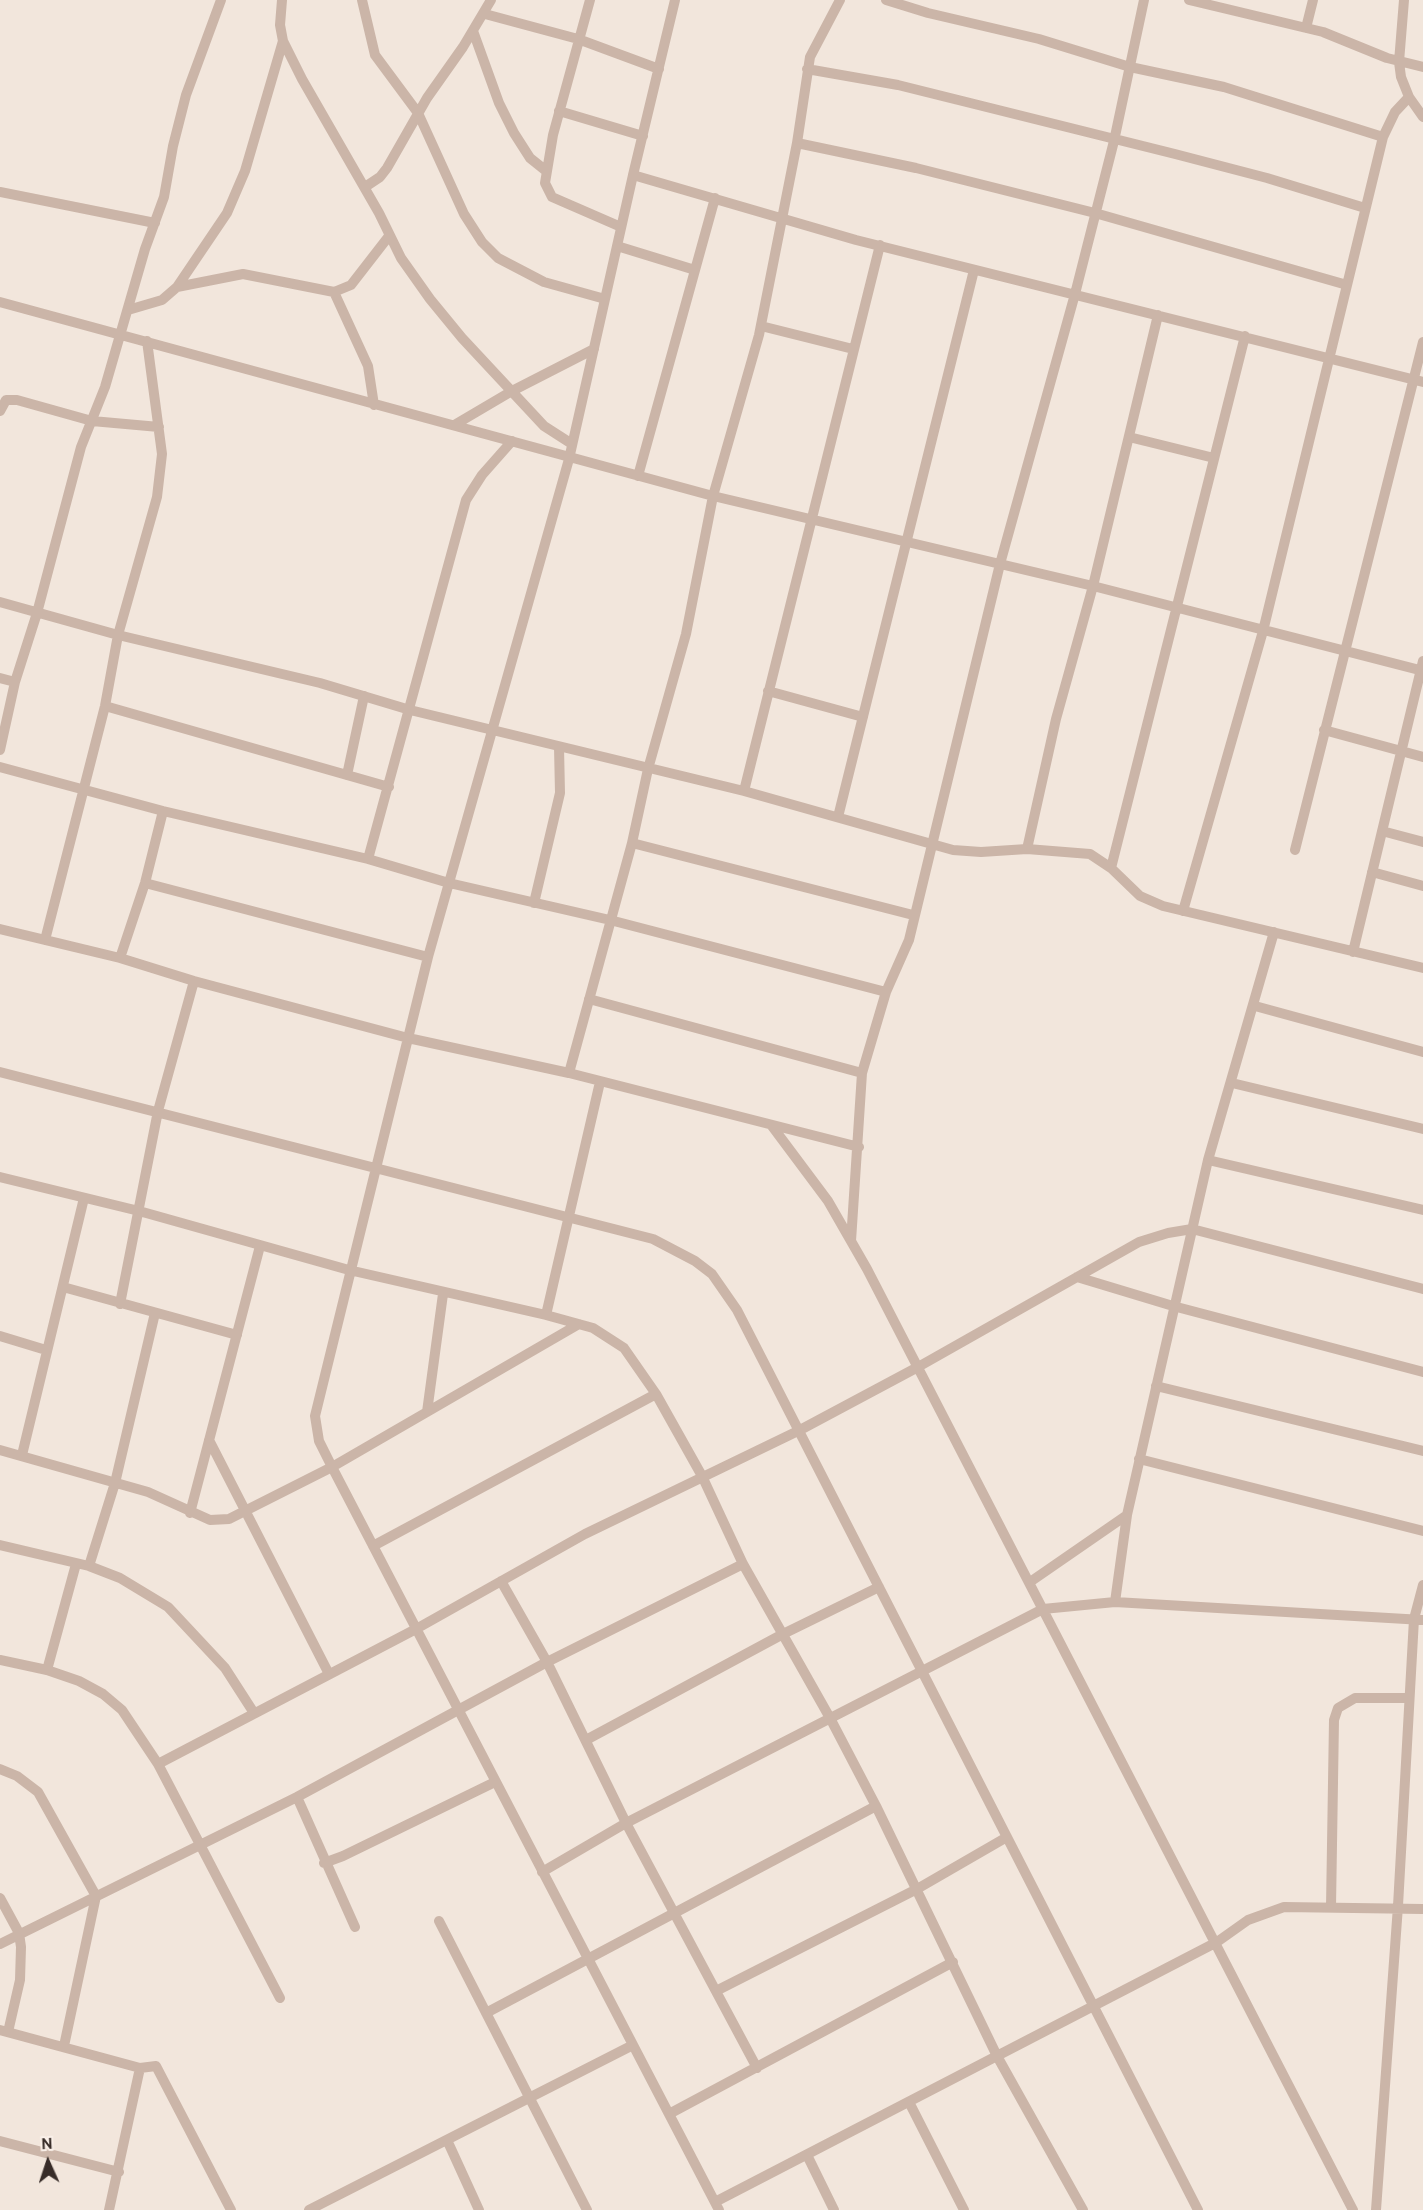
<!DOCTYPE html>
<style>
body{margin:0}
#map{position:relative;width:1423px;height:2210px;overflow:hidden;background:#f2e6dc;font-family:Cabin,sans-serif}
canvas{display:block}
.north{position:absolute;left:18px;top:2132px;width:60px;height:60px;-webkit-text-stroke:4px #faf0e9;paint-order:stroke;rotate:357deg;font-size:16px;font-weight:700;line-height:24px;text-align:center;color:#372c28}
.north::after{content:'';display:block;margin:auto;width:21px;height:27px;background:#372c28;clip-path:polygon(50% 0,100% 100%,50% 72%,0 100%)}
</style>
<div id="map">
<canvas width="1423" height="2210"></canvas>
<div class="north">N</div>
</div>
<script>
const ctx = document.querySelector('canvas').getContext('2d');
ctx.lineJoin = 'round';
function shape(rows) {
  const path = new Path2D();
  for (const r of rows) {
    path.moveTo(r[0], r[1]);
    for (let i = 2; i < r.length; i += 2) path.lineTo(r[i], r[i + 1]);
  }
  return path;
}
function trace(path, color, width, dash) {
  ctx.strokeStyle = color;
  ctx.lineWidth = width;
  ctx.lineCap = dash ? 'butt' : 'round';
  ctx.setLineDash(dash || []);
  ctx.stroke(path);
}
const street = shape([
 [282,0,280,25,283,41,302,79,379,213,401,258,430,299,462,338,544,426,572,444],
 [362,0,375,55,418,113,464,214,482,242,498,258,544,282,605,299],
 [590,0,553,135,545,183,552,197,621,227],
 [886,0,928,13,1039,39,1130,67,1224,87,1383,137],
 [1189,0,1323,32,1387,58,1423,67],
 [1404,0,1399,62,1401,77,1409,97,1423,117],
 [485,14,578,39,659,69],
 [1306,28,1313,0],
 [473,31,499,103,514,133,530,158,545,170],
 [807,69,898,85,1175,154,1267,178,1365,208],
 [559,111,643,136],
 [797,143,916,168,1095,213,1347,285],
 [633,175,675,0],
 [365,187,380,177,387,168,427,98,463,47,491,0],
 [0,192,155,223],
 [617,246,695,270],
 [177,287,243,274,334,292],
 [0,302,713,496,1093,586,1423,671],
 [128,310,162,300,177,287,227,213,245,171,283,41],
 [761,326,853,349],
 [374,405,368,366,334,292,351,285,389,236],
 [0,411,6,400,17,400,92,421,159,427],
 [456,424,512,391,594,349],
 [1129,437,1214,458],
 [638,476,715,198],
 [0,602,118,635,320,683,410,710,744,791,953,850,981,852,1027,849,1090,854,1111,868,1140,896,1163,906,1423,968],
 [0,678,15,682],
 [768,691,863,717],
 [105,706,389,787],
 [1324,730,1423,757],
 [0,750,15,682,37,613,81,447,105,387,145,249,164,197,173,146,186,95,221,0],
 [0,767,163,811,368,859,449,883,610,920,886,992],
 [347,775,364,696],
 [744,791,880,245],
 [838,817,974,270],
 [1382,831,1423,842],
 [632,843,913,915],
 [1027,849,1056,719,1093,586,1158,315],
 [1295,850,1423,342],
 [368,859,466,500,482,475,512,441],
 [1111,868,1245,336],
 [1372,872,1423,886],
 [145,883,428,957],
 [534,903,560,793,559,747],
 [1183,911,1263,631,1383,137,1395,112,1409,97],
 [0,929,120,958,194,981,408,1038,569,1073,859,1147],
 [45,940,105,706,118,635,157,497,162,454,147,341],
 [1353,952,1423,661],
 [120,958,145,883,163,811],
 [589,999,862,1073],
 [1255,1006,1423,1052],
 [0,1072,653,1239,695,1261,712,1274,737,1310,1198,2210],
 [569,1073,632,843,648,769,686,634,713,496,759,335,797,143,810,57,840,0],
 [1232,1083,1423,1129],
 [772,1126,828,1201,867,1269,1353,2210],
 [1208,1160,1423,1210],
 [0,1177,139,1211,349,1270,546,1315,593,1328,624,1348,656,1394,702,1476,743,1564,830,1718,876,1806,997,2056,1083,2210],
 [851,1241,862,1073,886,992,909,940,1000,564,1075,294,1114,141,1144,0],
 [1077,1277,1173,1306,1423,1372],
 [63,1287,237,1335],
 [120,1304,158,1111,194,981],
 [546,1315,600,1082],
 [0,1336,46,1350],
 [1156,1386,1423,1451],
 [427,1412,443,1294],
 [209,1440,329,1674],
 [0,1450,148,1492,210,1520,229,1519,332,1467,579,1324],
 [22,1455,84,1198],
 [1139,1459,1423,1531],
 [190,1513,260,1246],
 [0,1545,89,1566,120,1578,168,1607,225,1668,254,1713],
 [373,1546,656,1394],
 [89,1566,115,1483,155,1313],
 [501,1581,547,1662,626,1823,757,2068],
 [1030,1582,1127,1515],
 [1115,1602,1127,1515,1208,1160,1274,932],
 [0,1660,47,1670,79,1681,103,1694,122,1710,158,1764,280,1998],
 [47,1670,76,1564],
 [586,1740,783,1634,879,1587],
 [158,1764,416,1629,585,1534,800,1430,918,1367,1139,1242,1168,1233,1192,1229,1423,1289],
 [0,1769,17,1776,38,1792,96,1896,64,2046],
 [297,1797,355,1927],
 [324,1863,343,1856,495,1782],
 [542,1872,626,1823,1043,1609,1115,1602,1423,1620],
 [0,1898,19,1933,21,1947,20,1980,8,2032],
 [1331,1907,1334,1720,1338,1708,1355,1698,1409,1698],
 [439,1921,587,2210],
 [0,1944,297,1797,547,1662,743,1564],
 [716,1991,917,1889,1007,1837],
 [486,2013,876,1806],
 [0,2030,140,2068],
 [909,2102,964,2210],
 [669,2114,953,1962],
 [447,2140,479,2210],
 [0,2141,119,2172],
 [807,2155,834,2210],
 [715,2202,1217,1942,1248,1920,1284,1907,1423,1909],
 [109,2210,140,2068,156,2066,231,2210],
 [309,2210,633,2045],
 [719,2210,332,1467,319,1441,315,1416,428,957,569,459,633,175,856,240,1423,382],
 [1376,2210,1398,1906,1414,1619,1423,1585]
]);
trace(street, '#cbb5a8', 10);
</script>
